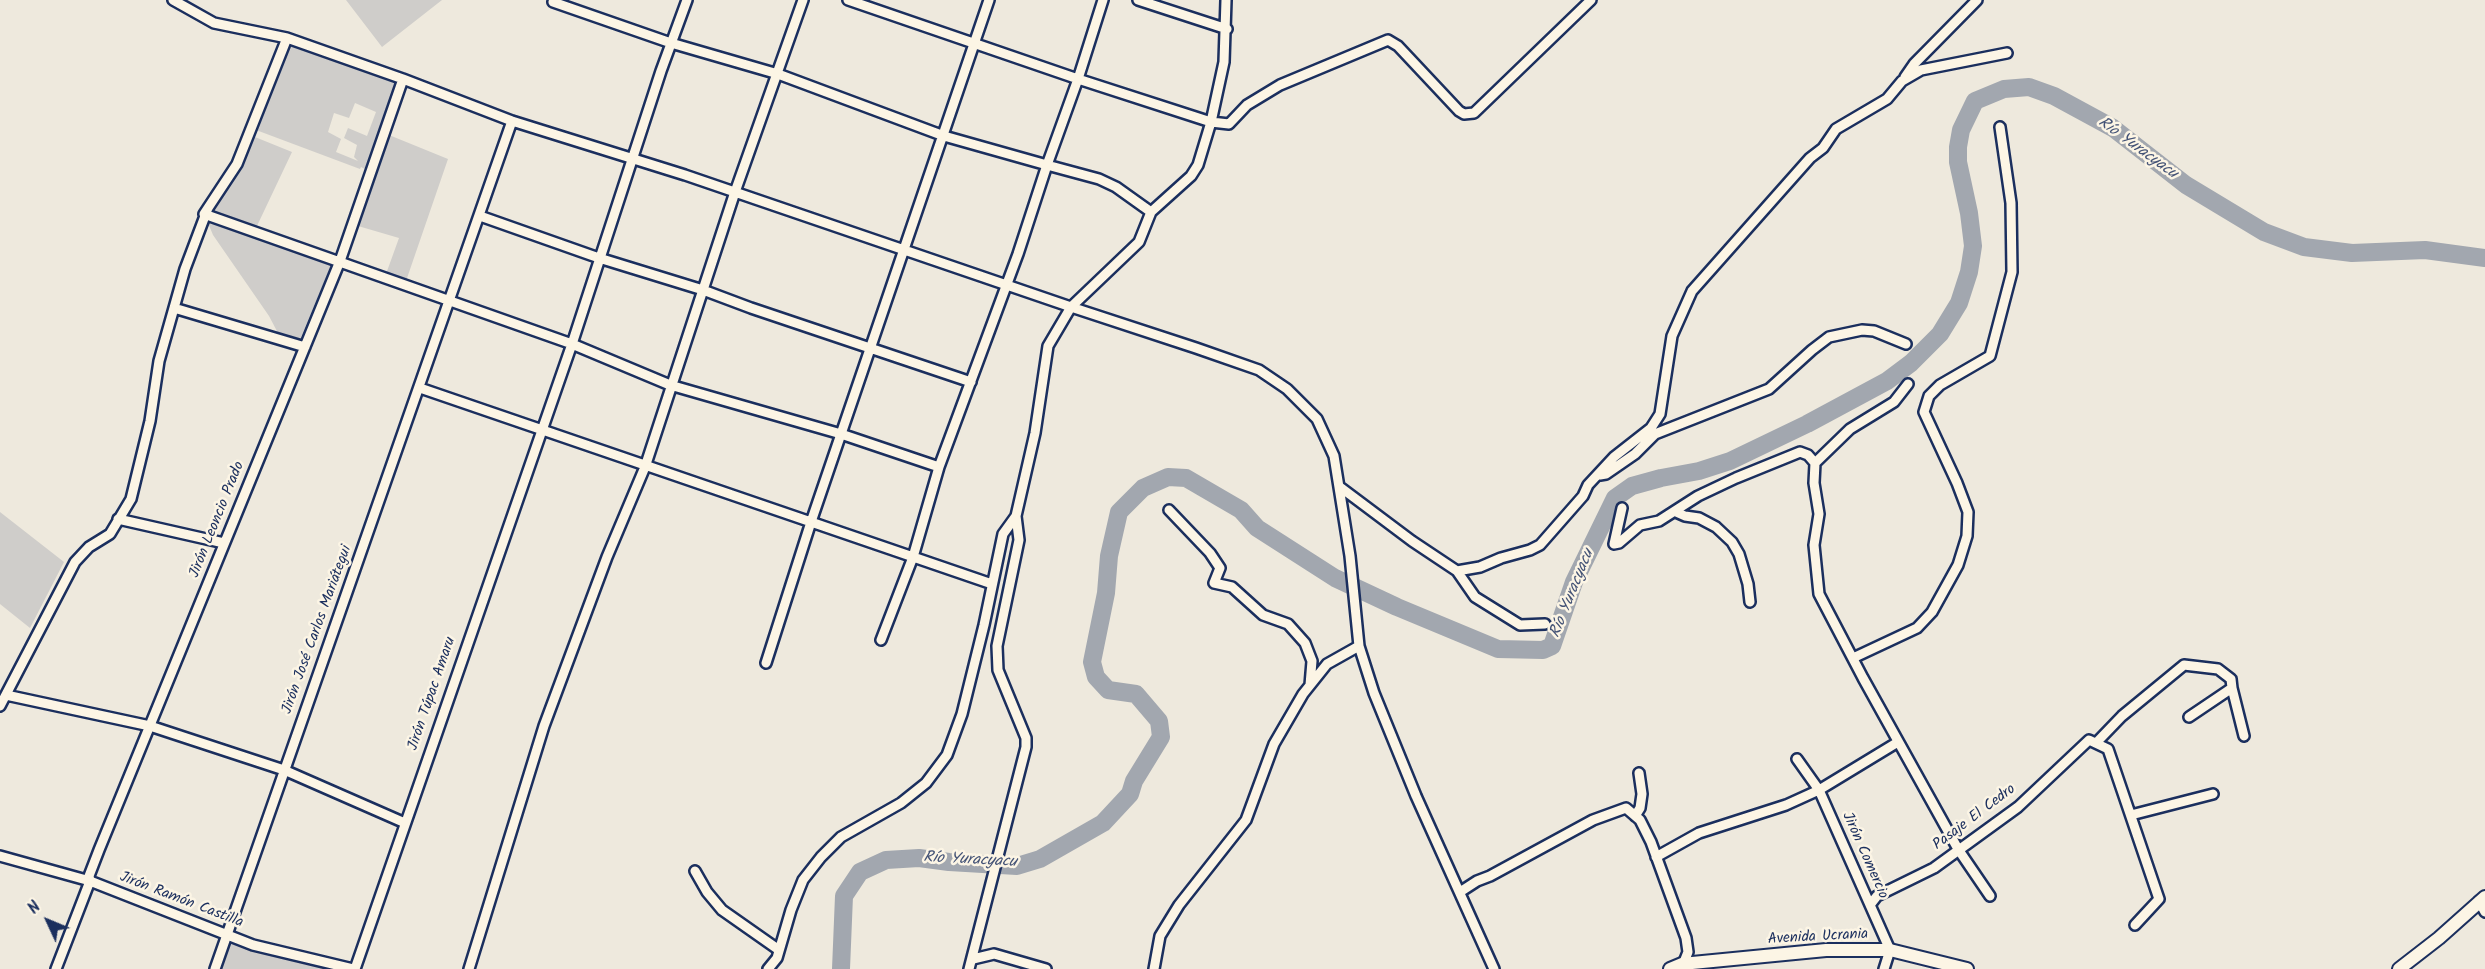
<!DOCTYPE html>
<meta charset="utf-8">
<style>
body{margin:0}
#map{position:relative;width:2485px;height:969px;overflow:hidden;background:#eee9dd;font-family:Kalam,sans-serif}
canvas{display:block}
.north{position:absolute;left:18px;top:891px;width:60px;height:60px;-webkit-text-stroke:4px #fcf5e5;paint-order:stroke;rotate:314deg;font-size:16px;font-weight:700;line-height:24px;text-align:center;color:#1b2f5e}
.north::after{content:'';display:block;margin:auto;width:21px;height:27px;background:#1b2f5e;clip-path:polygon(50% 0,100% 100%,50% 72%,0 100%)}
</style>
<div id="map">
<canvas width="2485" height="969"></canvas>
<div class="north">N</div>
</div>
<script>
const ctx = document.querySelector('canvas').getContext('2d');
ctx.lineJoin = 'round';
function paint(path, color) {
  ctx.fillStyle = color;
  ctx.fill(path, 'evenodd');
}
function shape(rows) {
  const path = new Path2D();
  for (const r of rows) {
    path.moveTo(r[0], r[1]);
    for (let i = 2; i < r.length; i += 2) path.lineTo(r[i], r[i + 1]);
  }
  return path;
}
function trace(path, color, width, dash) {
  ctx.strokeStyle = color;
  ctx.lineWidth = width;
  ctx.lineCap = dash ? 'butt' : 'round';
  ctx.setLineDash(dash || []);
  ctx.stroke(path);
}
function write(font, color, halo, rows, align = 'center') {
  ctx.font = font + ' Kalam,sans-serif';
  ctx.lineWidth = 5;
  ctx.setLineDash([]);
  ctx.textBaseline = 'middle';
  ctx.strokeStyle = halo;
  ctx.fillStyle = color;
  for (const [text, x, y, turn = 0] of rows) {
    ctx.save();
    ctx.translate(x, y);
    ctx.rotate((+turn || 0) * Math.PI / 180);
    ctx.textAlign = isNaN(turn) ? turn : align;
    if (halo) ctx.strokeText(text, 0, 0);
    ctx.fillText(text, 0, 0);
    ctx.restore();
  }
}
const green = shape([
 [346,0,442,0,382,47],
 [289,43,395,83,367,170,361,167,360,169,256,130],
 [355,103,376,112,367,136,348,128,344,138,357,145,354,157,358,161,336,152,341,139,328,132,334,113,349,118],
 [250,135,292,152,256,228,209,212],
 [389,135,448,159,406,281,386,274,399,238,358,226],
 [206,218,331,265,299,342,279,335,269,316,213,235],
 [0,512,64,562,30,628,0,604],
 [225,941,353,969,215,969]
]);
const river = shape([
 [841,969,844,896,860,872,886,860,919,858,949,862,1017,866,1040,859,1103,823,1130,794,1134,781,1161,737,1159,721,1136,694,1108,690,1096,677,1092,662,1106,593,1109,556,1119,512,1143,488,1168,477,1186,478,1241,510,1257,528,1335,578,1397,607,1498,649,1543,650,1552,646,1574,582,1615,498,1632,486,1661,478,1699,471,1730,461,1807,424,1887,381,1911,363,1940,334,1959,303,1969,272,1973,246,1969,213,1958,162,1958,147,1961,130,1975,101,2004,89,2029,87,2054,96,2113,128,2186,185,2264,232,2304,247,2352,253,2425,250,2485,258]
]);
const minor = shape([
 [173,0,214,23,287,38,403,79,512,121,685,175,1071,307,1196,348,1259,370,1287,389,1317,419,1334,456,1350,556,1359,646,1374,693,1416,796,1494,969],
 [848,0,1078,79,1211,122,1229,124,1247,105,1280,85,1388,40,1398,46,1459,111,1464,114,1474,113,1591,0],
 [1138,0,1227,29],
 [553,2,671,43,778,74,944,136,1047,165,1078,79,1103,0],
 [282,37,287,38,237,164,204,214,572,344,670,385,841,434,939,467],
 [1905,77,1914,64,1977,0],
 [480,216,599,258,703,290,751,308,971,382],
 [174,308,305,347],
 [420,388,992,584],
 [1815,463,1850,429,1894,402,1908,384],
 [1600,475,1606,474,1635,454,1655,434,1769,389,1812,350,1829,337,1862,330,1874,331,1906,344],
 [1340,487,1412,541,1457,571,1475,597,1520,625,1545,624],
 [1622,508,1614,544,1619,543,1640,525,1659,521,1698,496,1736,478,1800,452,1808,455,1815,463,1814,483,1819,514,1814,545,1819,594,1863,678,1958,849,1990,896],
 [1169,510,1210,553,1220,568,1214,583,1232,587,1263,615,1288,624,1305,643,1312,661,1310,685],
 [1676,512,1685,516,1699,518,1716,527,1732,542,1739,554,1748,584,1750,602],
 [118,519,224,543],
 [1457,571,1480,567,1501,558,1530,550,1540,545,1583,496,1588,485,1614,457,1651,428,1660,414,1672,336,1692,291,1810,158,1823,148,1836,129,1887,99,1902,81,1921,70,2007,53],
 [881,640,913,557,939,467,1018,254,1047,165,1099,179,1116,187,1151,212],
 [1853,658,1917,628,1932,612,1958,565,1967,536,1968,512,1957,483,1924,412,1929,396,1940,385,1990,356,2012,272,2011,203,2000,127],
 [766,663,811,522,989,0],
 [2232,688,2244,736],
 [6,695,150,726,284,770,405,823],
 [0,706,75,562,89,547,110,534,131,499,150,421,159,361,185,269,208,208],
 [2096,743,2122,716,2184,665,2218,669,2231,679,2232,688,2189,717],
 [1797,759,1819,790,1890,950,1884,969],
 [2131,815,2213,794],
 [1635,816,1640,808,1642,794,1639,773],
 [0,856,90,881,253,945,353,969],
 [1656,857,1699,833,1786,805,1819,790,1898,742],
 [695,871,707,892,722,910,779,950],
 [1460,892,1477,881,1490,876,1593,820,1626,808,1640,820,1651,842,1686,938,1688,952,1682,967],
 [2479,901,2485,912],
 [1870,905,1877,896,1934,868,2018,807,2089,740,2108,749,2159,899,2135,925],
 [973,959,994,954,1046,969],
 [56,969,90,881,89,876,99,850,340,261,403,79],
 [215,969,512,121],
 [355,969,572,344,661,71,687,0],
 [469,969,544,726,607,557,645,467,735,192,803,0],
 [768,969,777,958,791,910,803,880,821,857,841,837,901,803,926,783,947,755,962,714,984,625,1003,534,1016,516,1035,433,1048,346,1071,307,1139,242,1151,212,1191,176,1198,165,1211,122,1224,62,1226,0],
 [969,969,1026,747,1026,738,998,670,997,646,1019,540,1016,516],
 [1154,969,1160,936,1179,905,1246,820,1274,744,1303,694,1327,664,1359,646]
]);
const major = shape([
 [1670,969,1682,964,1826,950,1890,950,1967,969],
 [2399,969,2439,938,2485,897]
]);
const streetNames = [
 ["Jirón Leoncio Prado",218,520,-68],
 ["Jirón José Carlos Mariátegui",318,630,-70],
 ["Jirón Túpac Amaru",433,694,-71],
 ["Pasaje El Cedro",1975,818,-37],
 ["Jirón Comercio",1864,856,66],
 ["Jirón Ramón Castilla",181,901,21],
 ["Avenida Ucrania",1818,938,-3]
];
const waterNames = [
 ["Río Yuracyacu",2137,149,36],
 ["Río Yuracyacu",1573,594,-68],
 ["Río Yuracyacu",970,861,3]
];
paint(green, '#cfcdca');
trace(river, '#a2a7af', 18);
trace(minor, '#1b2f5e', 14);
trace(major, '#1b2f5e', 16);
trace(minor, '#fcf5e5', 9);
trace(major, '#fcf5e5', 12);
write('15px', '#1b2f5e', '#fcf5e5', streetNames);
write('italic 16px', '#445376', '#fcf5e5', waterNames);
</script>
